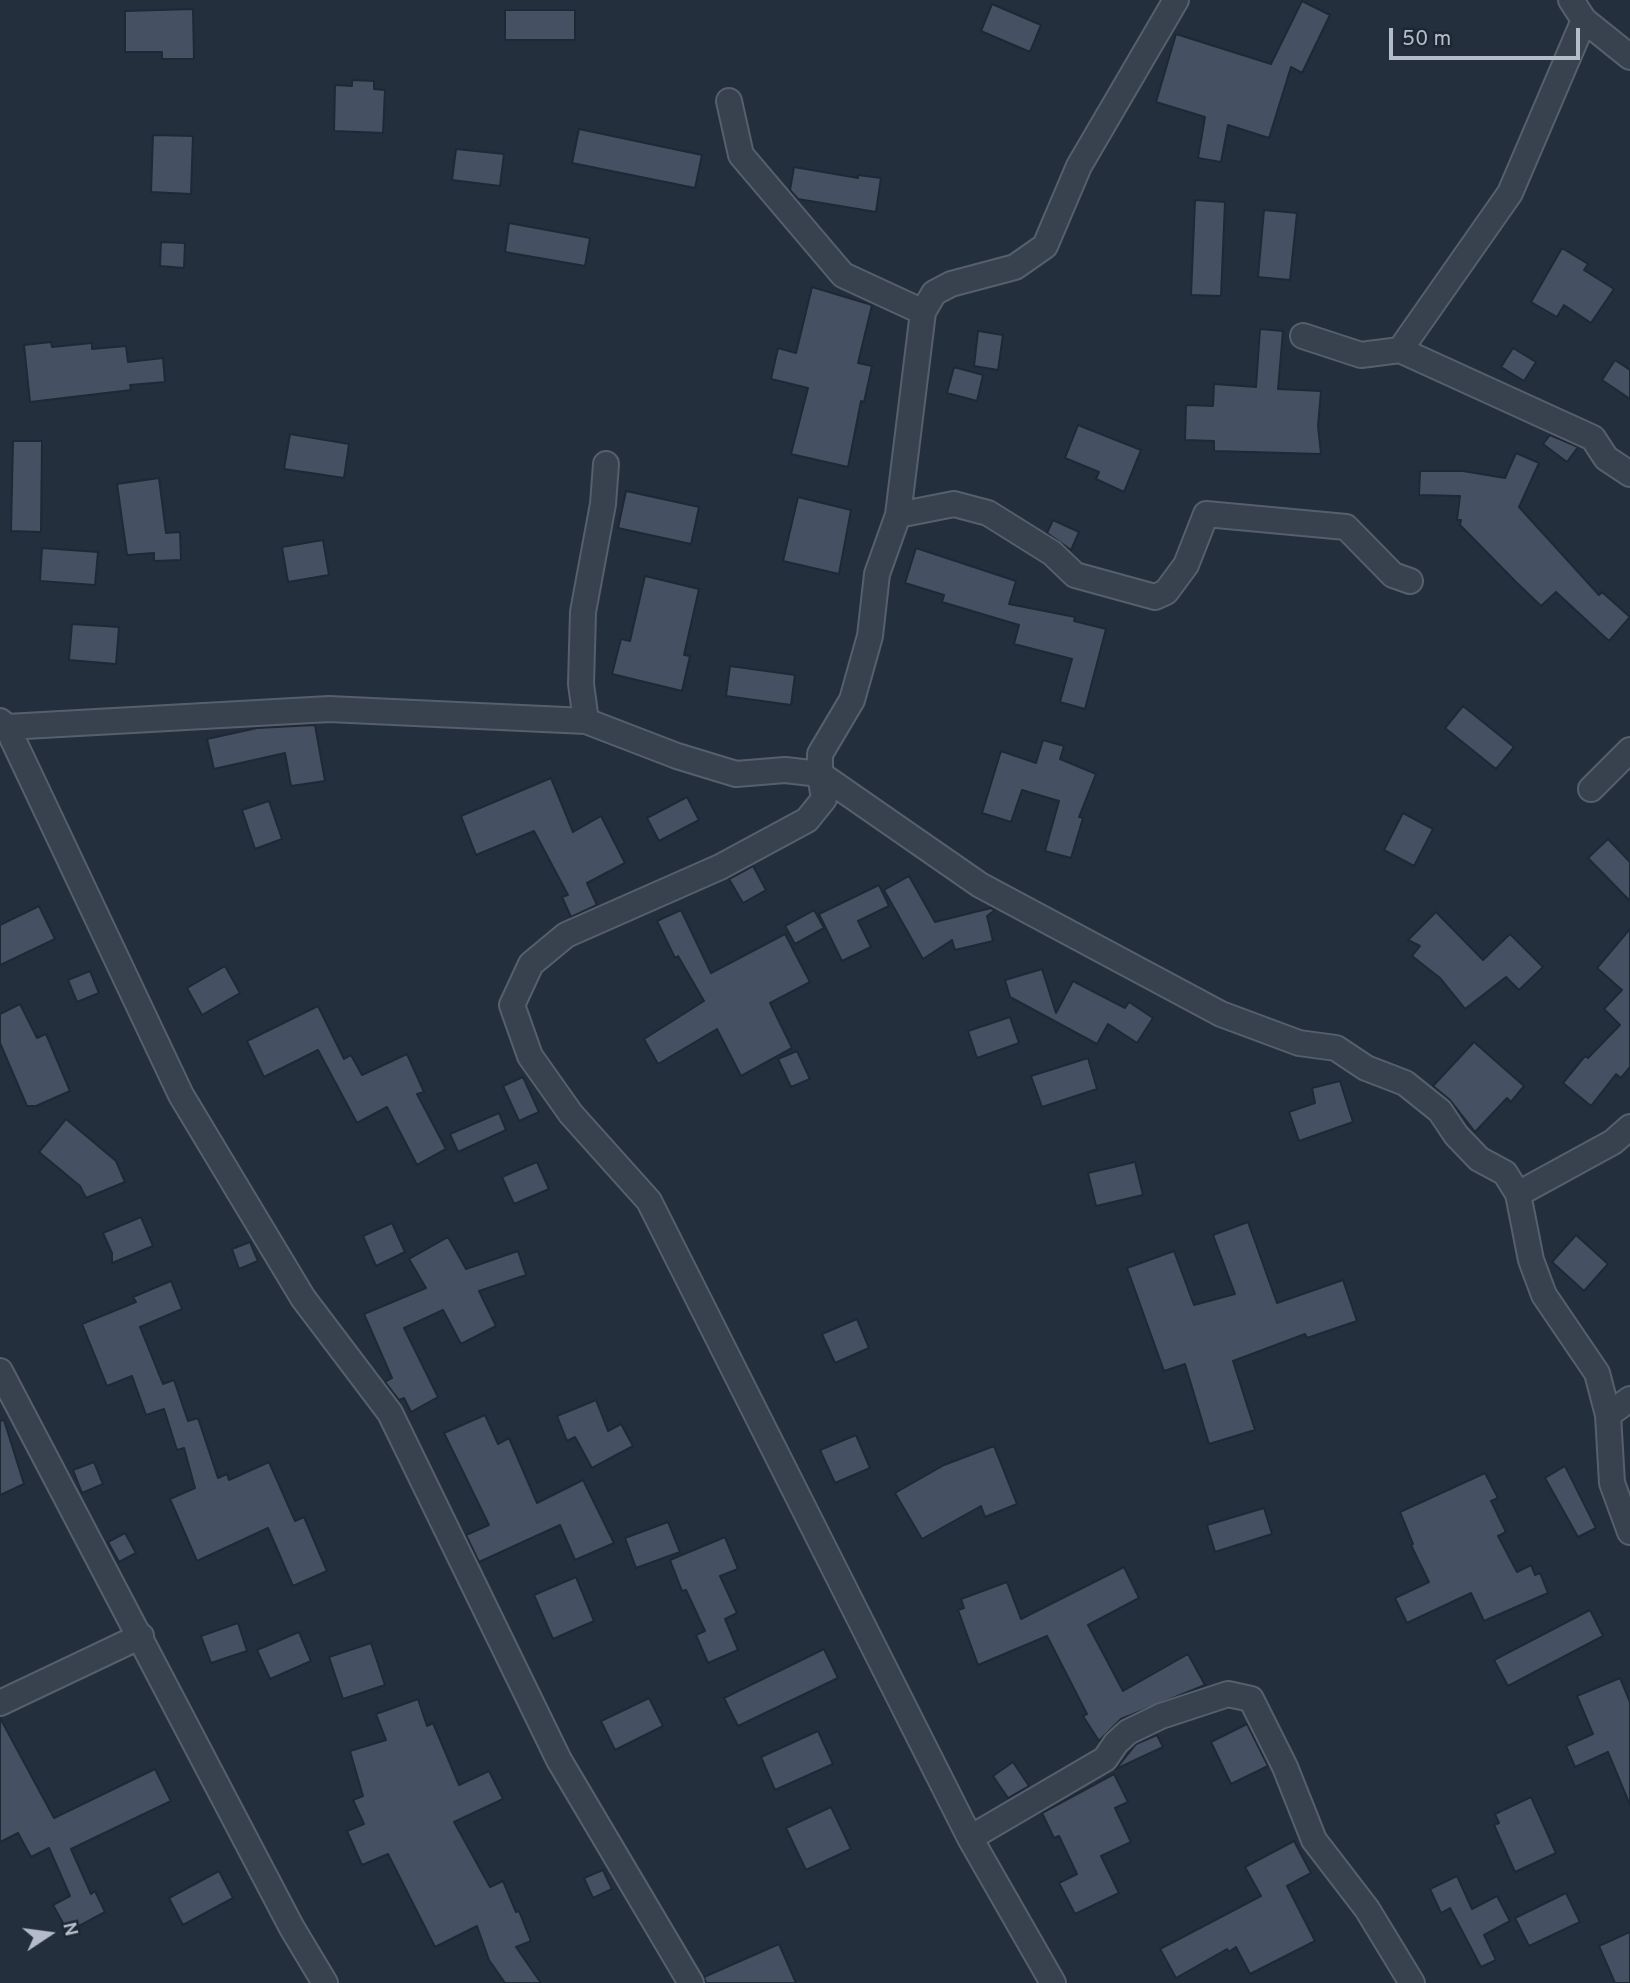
<!DOCTYPE html>
<style>
body{margin:0}
#map{position:relative;width:1630px;height:1983px;overflow:hidden;background:#242f3e;font-family:Overpass,sans-serif}
canvas{display:block}
.north{position:absolute;left:14px;top:1899px;width:70px;height:70px;-webkit-text-stroke:5px #1d2633;paint-order:stroke;rotate:77deg;font-size:19px;font-weight:700;line-height:28px;text-align:center;color:#b4bcc9}
.north::after{content:'';display:block;margin:auto;width:24px;height:32px;background:#b4bcc9;clip-path:polygon(50% 0,100% 100%,50% 72%,0 100%)}
.scale{position:absolute;left:1389px;top:28px;width:191px;height:32px;box-sizing:border-box;border:4px solid #b4bcc9;border-top:0;padding-left:9px;font-size:21px;line-height:24px;white-space:nowrap;color:#b4bcc9;-webkit-text-stroke:5px #1d2633;paint-order:stroke}
</style>
<div id="map">
<canvas width="1630" height="1983"></canvas>
<div class="north">N</div>
<div class="scale">50 m</div>
</div>
<script>
const ctx = document.querySelector('canvas').getContext('2d');
ctx.lineJoin = 'round';
function paint(path, color) {
  ctx.fillStyle = color;
  ctx.fill(path, 'evenodd');
}
function shape(rows) {
  const path = new Path2D();
  for (const r of rows) {
    path.moveTo(r[0], r[1]);
    for (let i = 2; i < r.length; i += 2) path.lineTo(r[i], r[i + 1]);
  }
  return path;
}
function trace(path, color, width, dash) {
  ctx.strokeStyle = color;
  ctx.lineWidth = width;
  ctx.lineCap = dash ? 'butt' : 'round';
  ctx.setLineDash(dash || []);
  ctx.stroke(path);
}
const building = shape([
 [1302,1,1330,15,1302,73,1291,67,1269,138,1228,125,1221,162,1198,158,1205,117,1156,102,1176,34,1271,64,1302,1],
 [992,4,1041,25,1030,52,981,31,992,4],
 [193,9,194,59,162,59,162,52,125,52,125,11,193,9],
 [505,10,575,10,575,40,505,40,505,10],
 [352,80,374,81,374,89,385,90,383,133,334,131,335,85,352,86,352,80],
 [579,129,702,155,695,188,572,163,579,129],
 [153,135,193,136,191,194,151,192,153,135],
 [456,149,504,154,500,186,452,180,456,149],
 [794,167,858,178,858,175,881,178,876,212,798,199,790,190,794,167],
 [1195,200,1225,202,1221,296,1191,295,1195,200],
 [1264,210,1297,213,1290,280,1258,277,1264,210],
 [509,223,590,238,585,266,505,252,509,223],
 [161,242,185,243,184,268,160,266,161,242],
 [1562,248,1588,264,1584,270,1614,289,1591,323,1564,305,1557,317,1531,302,1562,248],
 [812,287,872,305,858,363,872,366,864,402,861,401,848,467,791,454,808,388,771,379,778,348,796,353,812,287],
 [1260,329,1283,331,1278,389,1321,391,1318,426,1321,454,1214,451,1214,441,1185,440,1186,405,1213,406,1214,384,1256,387,1260,329],
 [978,331,1003,335,998,370,974,366,978,331],
 [51,342,52,347,92,343,92,349,126,346,128,362,163,358,165,382,130,385,131,390,30,402,24,345,51,342],
 [1513,348,1536,362,1524,381,1501,367,1513,348],
 [1615,360,1630,370,1630,399,1602,380,1615,360],
 [954,367,983,375,977,401,947,393,954,367],
 [1078,425,1141,450,1124,492,1096,479,1099,472,1065,458,1078,425],
 [290,434,349,444,344,478,284,469,290,434],
 [1550,435,1578,447,1567,462,1543,444,1550,435],
 [13,441,42,441,41,532,11,531,13,441],
 [1516,453,1539,463,1519,507,1599,595,1602,592,1630,617,1609,641,1556,592,1541,606,1516,582,1460,525,1461,520,1457,520,1460,496,1419,495,1420,471,1463,471,1505,478,1516,453],
 [159,478,166,533,180,532,181,560,154,561,154,553,127,555,117,484,159,478],
 [626,491,699,507,691,544,618,528,626,491],
 [798,497,851,510,839,574,783,561,798,497],
 [1053,520,1079,532,1071,550,1047,533,1053,520],
 [323,540,329,575,288,582,282,547,323,540],
 [42,548,98,552,95,585,40,581,42,548],
 [916,548,1016,581,1009,604,1075,617,1074,621,1106,629,1085,709,1060,702,1072,659,1014,644,1019,625,942,602,944,595,905,583,916,548],
 [645,576,699,589,684,655,690,656,682,691,612,674,621,639,630,641,645,576],
 [72,624,119,627,116,664,69,660,72,624],
 [730,666,795,675,791,705,726,696,730,666],
 [1463,706,1514,747,1496,769,1445,728,1463,706],
 [315,725,325,781,291,786,285,753,214,769,207,739,257,728,315,725],
 [1043,740,1064,746,1060,759,1096,774,1079,817,1083,818,1071,858,1045,851,1059,801,1022,790,1011,822,982,813,1001,751,1036,763,1043,740],
 [551,778,573,832,601,816,625,863,587,883,597,905,571,917,562,897,568,895,534,831,476,855,461,816,551,778],
 [687,797,699,820,659,841,647,818,687,797],
 [269,801,282,839,255,849,242,810,269,801],
 [1403,813,1433,829,1414,866,1384,850,1403,813],
 [1608,839,1630,862,1630,901,1588,858,1608,839],
 [753,866,766,890,743,903,729,879,753,866],
 [909,876,935,922,991,908,995,910,987,916,993,941,955,950,952,940,923,959,884,890,909,876],
 [879,885,889,906,858,921,871,947,842,961,819,914,879,885],
 [39,906,55,939,0,965,0,925,39,906],
 [681,910,711,973,785,934,810,982,770,1003,792,1048,741,1076,717,1029,658,1064,644,1039,704,1001,678,956,675,958,657,921,681,910],
 [814,910,824,928,795,944,785,926,814,910],
 [1436,912,1483,960,1510,934,1543,967,1519,990,1506,977,1465,1009,1440,978,1412,956,1420,946,1408,940,1436,912],
 [1630,929,1630,1067,1621,1078,1616,1074,1591,1106,1563,1083,1585,1056,1588,1058,1620,1025,1604,1009,1622,990,1597,968,1630,929],
 [225,966,240,993,202,1015,187,988,225,966],
 [1042,969,1056,1013,1073,981,1125,1008,1129,1002,1153,1018,1137,1043,1108,1024,1097,1044,1010,997,1005,980,1042,969],
 [90,971,99,993,77,1002,68,980,90,971],
 [20,1004,37,1038,46,1034,70,1091,36,1106,27,1106,0,1043,0,1014,20,1004],
 [318,1006,344,1059,351,1055,362,1075,407,1054,424,1092,417,1094,446,1149,417,1165,387,1107,357,1123,318,1050,264,1077,247,1041,318,1006],
 [1010,1017,1019,1043,977,1058,968,1031,1010,1017],
 [1474,1042,1524,1086,1511,1102,1507,1098,1475,1132,1450,1100,1433,1086,1474,1042],
 [797,1051,810,1079,791,1087,778,1059,797,1051],
 [1088,1058,1097,1089,1042,1107,1031,1076,1088,1058],
 [523,1077,539,1112,519,1121,503,1086,523,1077],
 [1340,1081,1353,1122,1299,1141,1289,1112,1315,1103,1312,1088,1340,1081],
 [499,1113,506,1130,458,1152,450,1134,499,1113],
 [66,1119,116,1161,125,1182,86,1198,80,1186,39,1152,66,1119],
 [537,1162,549,1189,514,1204,502,1177,537,1162],
 [1135,1162,1143,1195,1096,1206,1088,1173,1135,1162],
 [141,1217,153,1246,112,1263,112,1253,103,1233,141,1217],
 [1248,1222,1277,1303,1343,1280,1357,1321,1307,1338,1305,1334,1233,1361,1255,1430,1209,1444,1185,1364,1164,1371,1127,1268,1174,1251,1194,1305,1235,1294,1213,1235,1248,1222],
 [392,1223,405,1252,376,1266,363,1236,392,1223],
 [1576,1235,1608,1264,1584,1291,1552,1262,1576,1235],
 [448,1237,466,1269,518,1251,526,1275,479,1291,496,1326,461,1344,443,1310,404,1328,438,1397,411,1412,404,1398,399,1400,385,1382,392,1378,364,1314,426,1288,409,1259,448,1237],
 [250,1242,258,1261,239,1269,232,1249,250,1242],
 [171,1281,182,1309,140,1327,163,1384,174,1380,188,1421,198,1418,218,1478,227,1474,229,1480,269,1462,295,1521,304,1517,327,1571,293,1586,268,1528,197,1561,170,1499,195,1488,184,1448,177,1450,164,1409,146,1415,132,1376,107,1386,82,1324,136,1302,133,1297,171,1281],
 [857,1319,869,1348,835,1363,822,1334,857,1319],
 [596,1400,608,1431,621,1424,633,1446,592,1468,575,1437,567,1441,557,1416,596,1400],
 [485,1415,498,1444,509,1438,537,1503,583,1480,614,1543,575,1560,560,1525,479,1562,466,1535,489,1525,444,1433,485,1415],
 [4,1420,24,1484,0,1495,0,1421,4,1420],
 [856,1435,870,1468,835,1483,820,1450,856,1435],
 [994,1446,1017,1504,985,1517,981,1506,922,1539,895,1493,944,1465,994,1446],
 [94,1462,103,1484,82,1493,73,1470,94,1462],
 [1565,1466,1596,1528,1578,1537,1545,1478,1565,1466],
 [1485,1473,1498,1498,1491,1501,1506,1532,1498,1536,1517,1572,1531,1565,1535,1575,1540,1573,1548,1593,1484,1621,1471,1593,1407,1623,1395,1598,1429,1582,1411,1545,1413,1544,1400,1512,1485,1473],
 [1264,1508,1272,1534,1215,1552,1207,1525,1264,1508],
 [668,1522,680,1552,636,1568,625,1538,668,1522],
 [125,1533,136,1553,119,1562,108,1542,125,1533],
 [725,1537,738,1569,720,1576,737,1613,725,1619,738,1650,708,1663,696,1635,705,1631,686,1590,682,1591,670,1560,725,1537],
 [1124,1567,1139,1598,1088,1625,1123,1691,1188,1654,1205,1685,1121,1719,1099,1741,1083,1716,1087,1714,1047,1636,978,1665,958,1610,964,1608,961,1599,1007,1582,1021,1619,1124,1567],
 [576,1577,594,1621,553,1639,534,1595,576,1577],
 [1590,1610,1603,1636,1508,1686,1494,1660,1590,1610],
 [238,1623,247,1651,211,1663,201,1636,238,1623],
 [299,1632,311,1661,270,1679,257,1650,299,1632],
 [371,1643,385,1685,343,1699,329,1657,371,1643],
 [824,1649,838,1678,738,1726,724,1698,824,1649],
 [1620,1678,1630,1702,1630,1805,1608,1752,1575,1767,1566,1746,1593,1734,1577,1696,1620,1678],
 [649,1698,663,1726,615,1750,601,1721,649,1698],
 [418,1699,427,1726,433,1723,459,1785,489,1771,503,1799,454,1822,490,1887,503,1881,516,1912,519,1911,531,1941,516,1947,541,1983,505,1983,489,1960,477,1926,435,1947,388,1854,362,1865,347,1831,364,1824,353,1800,363,1796,350,1751,386,1740,376,1714,418,1699],
 [0,1718,54,1818,155,1769,171,1801,71,1849,91,1894,95,1891,105,1912,68,1932,53,1905,70,1896,49,1848,31,1857,18,1833,0,1842,0,1718],
 [1247,1724,1268,1766,1231,1784,1211,1742,1247,1724],
 [818,1731,833,1764,775,1790,761,1757,818,1731],
 [1157,1735,1163,1747,1116,1769,1136,1744,1157,1735],
 [1013,1762,1029,1786,1008,1798,993,1776,1013,1762],
 [1114,1774,1128,1802,1115,1808,1131,1842,1101,1856,1119,1893,1075,1914,1059,1883,1077,1874,1059,1836,1054,1838,1042,1813,1114,1774],
 [1531,1797,1556,1853,1515,1872,1494,1825,1499,1823,1495,1814,1531,1797],
 [831,1807,851,1849,806,1870,786,1828,831,1807],
 [1294,1841,1311,1873,1287,1886,1315,1941,1250,1974,1236,1947,1229,1952,1227,1949,1176,1978,1160,1949,1261,1896,1245,1867,1294,1841],
 [603,1870,612,1889,593,1898,584,1878,603,1870],
 [219,1871,233,1898,183,1925,169,1898,219,1871],
 [1457,1876,1472,1909,1497,1896,1510,1921,1484,1935,1496,1960,1481,1967,1450,1908,1441,1913,1430,1889,1457,1876],
 [1566,1893,1580,1922,1529,1946,1515,1918,1566,1893],
 [1630,1932,1630,1983,1615,1983,1599,1946,1630,1932],
 [779,1944,796,1983,706,1983,704,1977,779,1944]
]);
const minor = shape([
 [1571,0,1584,20,1630,57],
 [729,101,741,155,843,275,923,312],
 [1303,336,1361,355,1400,350,1510,193,1584,20],
 [1400,350,1593,438,1606,458,1630,474],
 [898,515,954,504,988,513,1052,553,1075,575,1155,597,1166,592,1186,565,1206,514,1346,527,1393,575,1410,581],
 [0,721,7,727,181,1095,303,1298,390,1413,559,1760,691,1983],
 [586,721,581,684,583,612,603,504,606,464],
 [7,727,329,709,586,721,677,756,736,774,785,770,820,774,820,754,852,700,870,636,877,574,898,515,923,312,934,293,951,284,1015,267,1045,246,1079,166,1176,0],
 [1591,789,1630,750],
 [1518,1194,1613,1142,1630,1127],
 [0,1371,292,1928,325,1983],
 [1608,1415,1612,1483,1630,1532],
 [0,1703,141,1636],
 [970,1838,1105,1759,1116,1743,1128,1732,1161,1716,1228,1694,1251,1699,1285,1767,1314,1840,1367,1909,1412,1983],
 [1053,1983,970,1838,649,1201,571,1114,530,1056,512,1005,531,964,566,935,720,867,807,820,824,799,820,774,980,885,1221,1014,1299,1043,1336,1048,1366,1068,1405,1083,1440,1111,1456,1135,1479,1159,1505,1173,1518,1194,1531,1260,1544,1295,1597,1373,1608,1415,1630,1399]
]);
paint(building, '#455162');
trace(building, '#1f2835', 2);
trace(minor, '#565f6c', 28);
trace(minor, '#38414e', 24);
</script>
